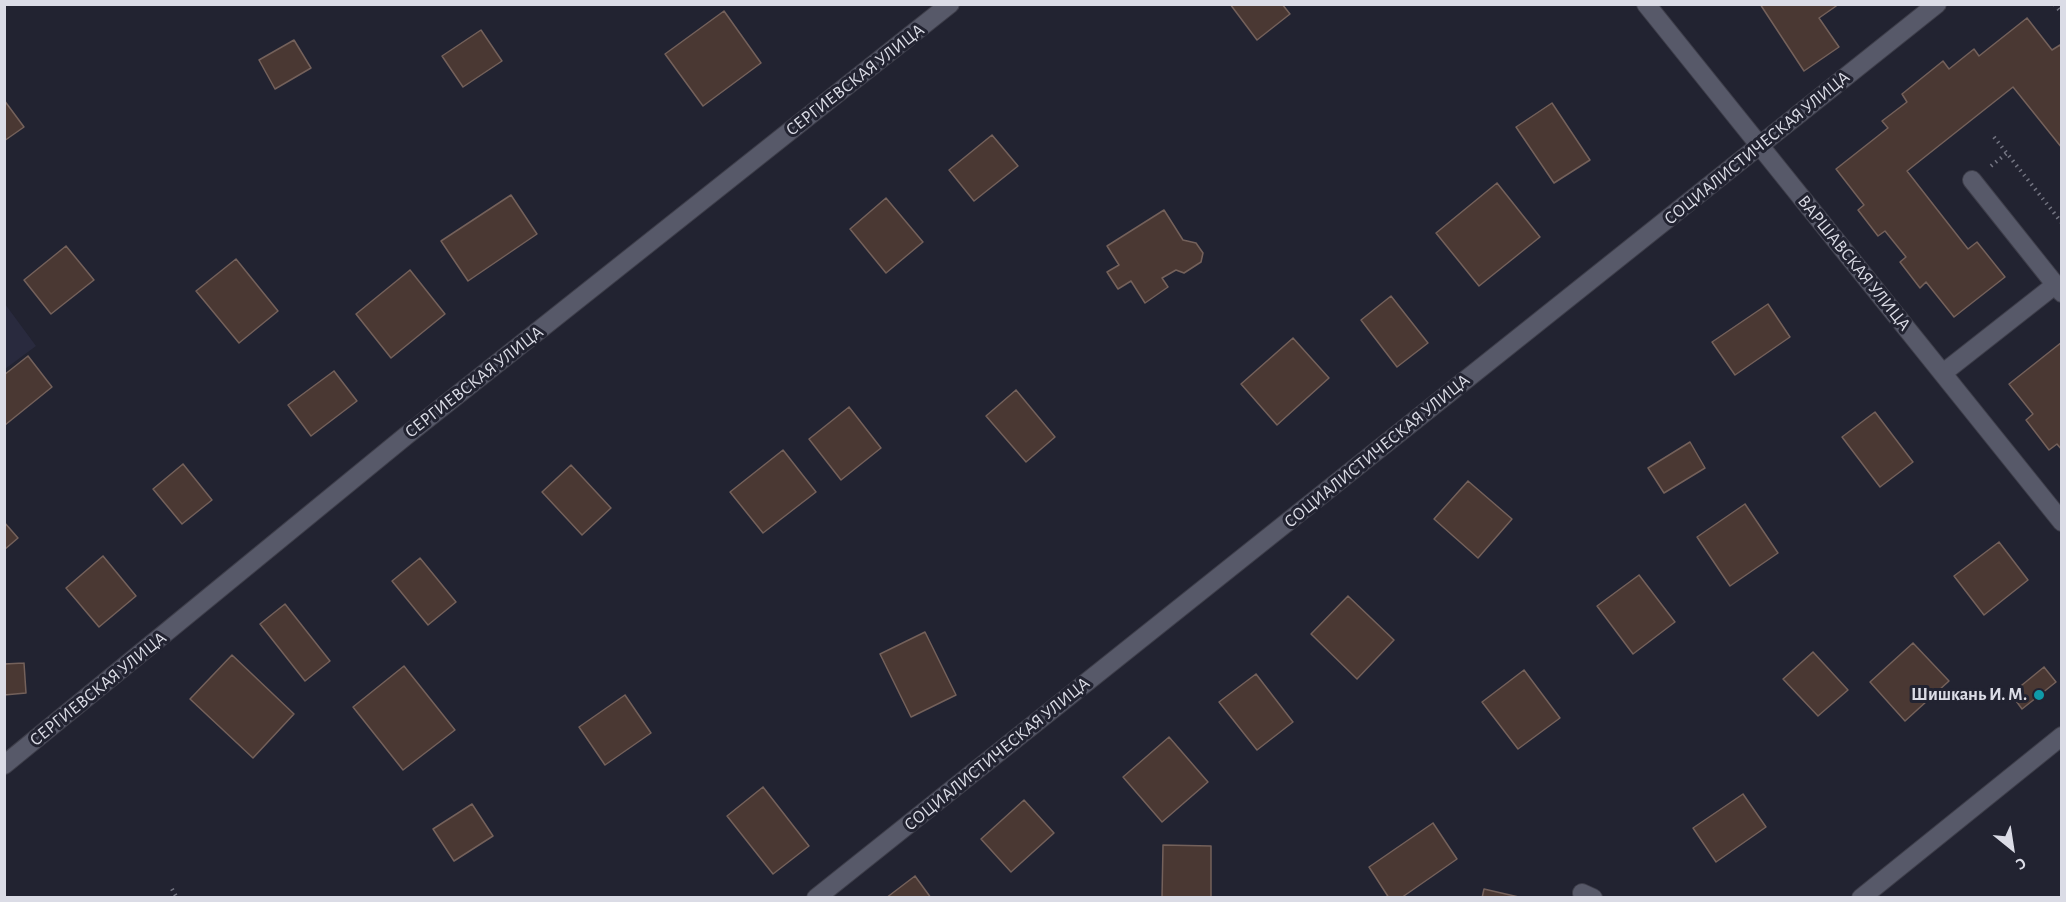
<!DOCTYPE html>
<meta charset="utf-8">
<style>
body{margin:0}
#map{position:relative;width:2066px;height:902px;overflow:hidden;background:#222331;font-family:"Alegreya Sans",sans-serif}
canvas{display:block}
.frame{position:absolute;inset:0;border:6px solid #dbdce6;pointer-events:none}
.north{position:absolute;left:1982px;top:818px;width:60px;height:60px;-webkit-text-stroke:4px #222331;paint-order:stroke;rotate:150deg;font-size:16px;font-weight:700;line-height:24px;text-align:center;color:#dbdce6}
.north::after{content:'';display:block;margin:auto;width:21px;height:27px;background:#dbdce6;clip-path:polygon(50% 0,100% 100%,50% 72%,0 100%)}
</style>
<div id="map">
<canvas width="2066" height="902"></canvas>
<div class="frame"></div>
<div class="north">С</div>
</div>
<script>
const ctx = document.querySelector('canvas').getContext('2d');
ctx.lineJoin = 'round';
function paint(path, color) {
  ctx.fillStyle = color;
  ctx.fill(path, 'evenodd');
}
function shape(rows) {
  const path = new Path2D();
  for (const r of rows) {
    path.moveTo(r[0], r[1]);
    for (let i = 2; i < r.length; i += 2) path.lineTo(r[i], r[i + 1]);
  }
  return path;
}
function trace(path, color, width, dash) {
  ctx.strokeStyle = color;
  ctx.lineWidth = width;
  ctx.lineCap = dash ? 'butt' : 'round';
  ctx.setLineDash(dash || []);
  ctx.stroke(path);
}
function write(font, color, halo, rows, align = 'center') {
  ctx.font = font + ' "Alegreya Sans",sans-serif';
  ctx.lineWidth = 6;
  ctx.setLineDash([]);
  ctx.textBaseline = 'middle';
  ctx.strokeStyle = halo;
  ctx.fillStyle = color;
  for (const [text, x, y, turn = 0] of rows) {
    ctx.save();
    ctx.translate(x, y);
    ctx.rotate((+turn || 0) * Math.PI / 180);
    ctx.textAlign = isNaN(turn) ? turn : align;
    if (halo) ctx.strokeText(text, 0, 0);
    ctx.fillText(text, 0, 0);
    ctx.restore();
  }
}
const built = shape([
 [5,304,36,346,5,369,4,304]
]);
const building = shape([
 [1230,4,1282,4,1290,14,1257,40,1230,4],
 [1760,4,1839,4,1819,18,1839,47,1804,71,1760,4],
 [724,11,761,63,703,106,665,54,724,11],
 [2027,18,2052,50,2060,45,2062,47,2062,148,2013,87,1907,171,1968,249,1977,242,2005,277,1954,317,1926,282,1920,288,1900,262,1906,257,1885,231,1878,236,1858,210,1864,205,1836,169,1888,128,1882,121,1907,102,1902,94,1943,61,1949,69,1974,49,1979,56,2027,18],
 [481,30,502,61,463,87,442,56,481,30],
 [294,40,311,68,275,89,259,60,294,40],
 [4,100,24,127,4,141,4,100],
 [1552,103,1590,160,1554,183,1516,127,1552,103],
 [992,135,1018,166,974,201,949,170,992,135],
 [1497,183,1540,237,1479,286,1436,233,1497,183],
 [511,195,537,234,468,281,441,241,511,195],
 [886,198,923,242,886,273,850,229,886,198],
 [1164,210,1183,240,1196,243,1203,253,1201,262,1184,273,1176,270,1162,278,1168,287,1145,303,1131,281,1118,289,1107,272,1119,265,1107,246,1164,210],
 [66,246,94,280,51,314,24,280,66,246],
 [236,259,278,311,239,343,196,291,236,259],
 [410,270,445,314,391,358,356,314,410,270],
 [1391,296,1428,343,1397,367,1361,320,1391,296],
 [1768,304,1790,337,1735,375,1712,342,1768,304],
 [1293,338,1329,378,1277,425,1241,384,1293,338],
 [2062,342,2062,450,2057,444,2049,450,2026,420,2033,414,2009,384,2062,342],
 [28,356,52,387,5,425,4,375,28,356],
 [334,371,357,401,311,436,288,405,334,371],
 [1016,390,1055,437,1026,462,986,416,1016,390],
 [849,407,881,448,841,480,809,439,849,407],
 [1875,412,1913,462,1880,487,1842,437,1875,412],
 [1690,442,1705,468,1664,493,1648,468,1690,442],
 [783,450,816,492,763,533,730,492,783,450],
 [183,464,212,500,182,524,153,489,183,464],
 [571,465,611,508,582,535,542,492,571,465],
 [1468,481,1512,519,1478,558,1434,519,1468,481],
 [1745,504,1778,553,1730,586,1697,537,1745,504],
 [4,522,18,538,4,550,4,522],
 [1999,542,2028,580,1984,615,1954,576,1999,542],
 [103,556,136,596,99,627,66,588,103,556],
 [420,558,456,602,428,625,392,581,420,558],
 [1639,575,1675,622,1633,654,1597,606,1639,575],
 [1348,596,1394,640,1357,679,1311,634,1348,596],
 [285,604,330,661,305,681,260,624,285,604],
 [925,632,956,695,911,717,880,654,925,632],
 [1913,643,1949,681,1905,721,1870,682,1913,643],
 [1813,652,1848,690,1818,716,1783,679,1813,652],
 [232,655,294,714,253,758,190,699,232,655],
 [24,663,26,693,4,695,4,664,24,663],
 [404,666,455,730,403,770,353,707,404,666],
 [2044,667,2056,682,2022,709,2011,694,2044,667],
 [1524,670,1560,718,1518,749,1482,702,1524,670],
 [1256,674,1293,722,1257,750,1219,702,1256,674],
 [625,695,651,733,605,765,579,727,625,695],
 [1169,737,1208,782,1162,822,1123,777,1169,737],
 [763,787,809,846,773,874,727,816,763,787],
 [1743,794,1766,827,1716,862,1693,828,1743,794],
 [1024,800,1054,833,1011,872,981,839,1024,800],
 [472,804,493,836,454,861,433,829,472,804],
 [1433,823,1457,859,1401,898,1389,898,1369,867,1433,823],
 [1163,845,1211,846,1211,898,1162,898,1163,845],
 [915,876,931,898,886,898,915,876],
 [1484,889,1523,898,1482,898,1484,889]
]);
const path = shape([
 [2054,4,2062,13],
 [1994,137,2062,223],
 [1991,166,2007,153],
 [172,889,177,898]
]);
const minor = shape([
 [1646,4,2062,522],
 [1972,180,2062,293],
 [1943,373,2055,285],
 [4,765,407,435,950,4],
 [1582,893,1593,898],
 [816,898,1937,4],
 [1861,898,2062,736]
]);
const markers = [
 [2039,695,6,"#0f9aa8"]
];
const streetNames = [
 ["СЕРГИЕВСКАЯ УЛИЦА",855,80,-38],
 ["СОЦИАЛИСТИЧЕСКАЯ УЛИЦА",1757,148,-39],
 ["ВАРШАВСКАЯ УЛИЦА",1854,263,51],
 ["СЕРГИЕВСКАЯ УЛИЦА",474,382,-38],
 ["СОЦИАЛИСТИЧЕСКАЯ УЛИЦА",1377,451,-39],
 ["СЕРГИЕВСКАЯ УЛИЦА",98,689,-39],
 ["СОЦИАЛИСТИЧЕСКАЯ УЛИЦА",997,754,-39]
];
const poiNames = [
 ["Шишкань И. М.",2027,695]
];
paint(built, '#292a3e');
paint(building, '#4a3833');
trace(building, '#74615b', 1.5);
trace(minor, '#3e3e4a', 20);
trace(path, '#737481', 4, [1.5, 4.5]);
trace(minor, '#575969', 18);
for (const [x, y, r, color] of markers) {
  const dot = new Path2D();
  dot.arc(x, y, r, 0, 2 * Math.PI);
  ctx.fillStyle = color;
  ctx.fill(dot);
  trace(dot, '#222331', 2);
}
write('18px', '#dbdce6', '#222331', streetNames);
write('bold 18px', '#dbdce6', '#222331', poiNames, 'right');
</script>
